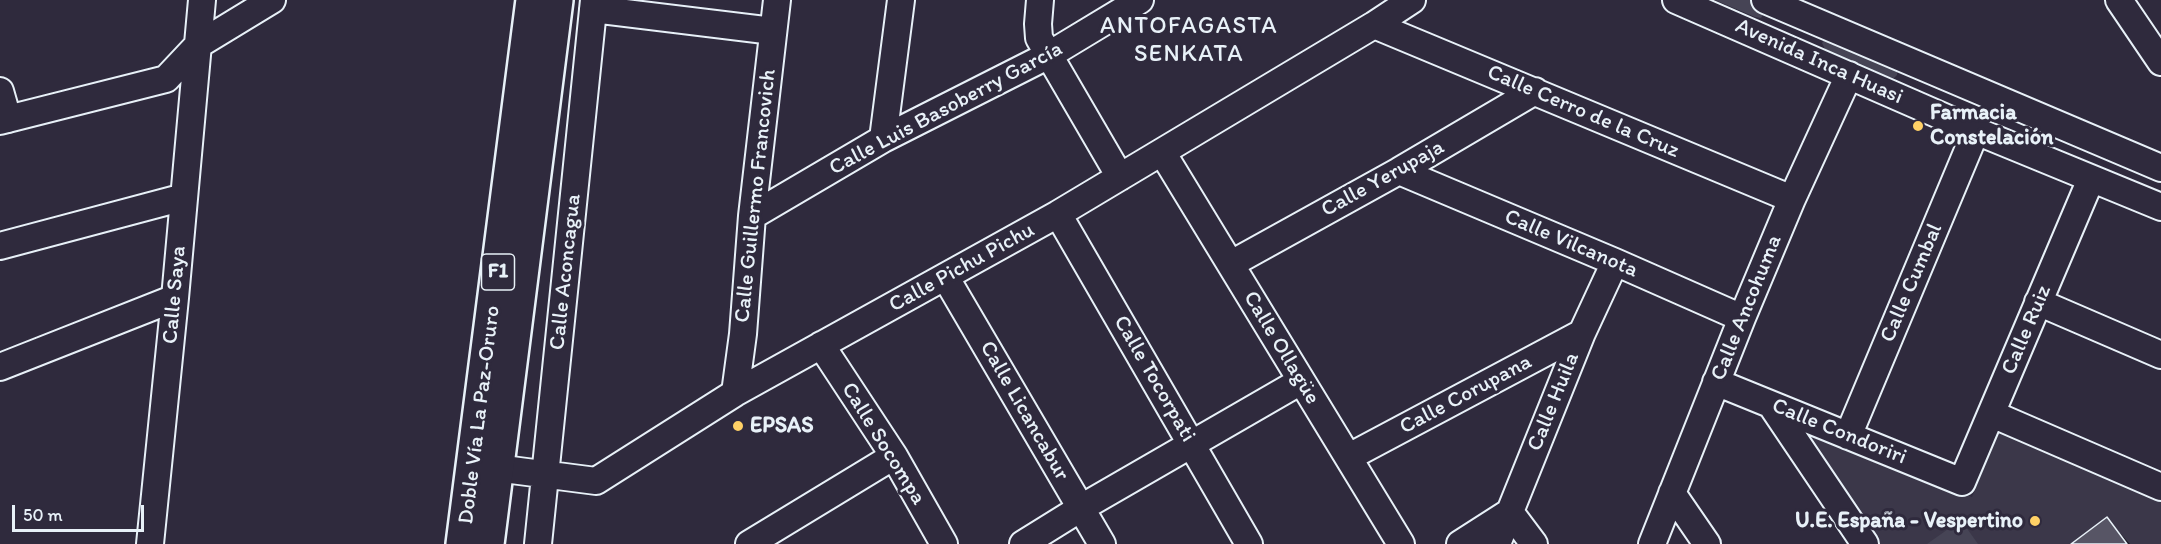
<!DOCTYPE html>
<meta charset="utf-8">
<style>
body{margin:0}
#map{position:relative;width:2161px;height:544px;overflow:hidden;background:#2f2a3d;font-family:Itim,sans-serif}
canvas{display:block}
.scale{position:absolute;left:12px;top:505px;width:132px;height:27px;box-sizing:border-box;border:3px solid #e8f1f8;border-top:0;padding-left:8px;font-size:18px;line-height:21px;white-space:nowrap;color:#e8f1f8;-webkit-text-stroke:4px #2f2a3d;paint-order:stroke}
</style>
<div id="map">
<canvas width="2161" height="544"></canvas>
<div class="scale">50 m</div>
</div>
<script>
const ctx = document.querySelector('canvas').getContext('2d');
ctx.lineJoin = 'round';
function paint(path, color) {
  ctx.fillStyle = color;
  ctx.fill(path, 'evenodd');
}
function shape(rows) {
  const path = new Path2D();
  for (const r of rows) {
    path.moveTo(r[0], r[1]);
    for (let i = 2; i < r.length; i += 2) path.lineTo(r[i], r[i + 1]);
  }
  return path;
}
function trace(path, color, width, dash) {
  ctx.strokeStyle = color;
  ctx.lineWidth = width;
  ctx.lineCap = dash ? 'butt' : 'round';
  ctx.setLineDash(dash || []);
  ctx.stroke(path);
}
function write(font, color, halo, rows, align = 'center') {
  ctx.font = font + ' Itim,sans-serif';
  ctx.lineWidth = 6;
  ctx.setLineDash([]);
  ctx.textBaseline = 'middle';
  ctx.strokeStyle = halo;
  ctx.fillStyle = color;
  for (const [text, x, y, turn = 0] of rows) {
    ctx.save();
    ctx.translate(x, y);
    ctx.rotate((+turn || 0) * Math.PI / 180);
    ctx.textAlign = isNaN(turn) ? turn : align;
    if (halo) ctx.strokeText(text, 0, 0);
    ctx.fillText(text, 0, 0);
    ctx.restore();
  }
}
const built = shape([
 [1800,429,1972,497,2000,430,2161,502,2161,544,1880,544]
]);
const green = shape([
 [1715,0,1750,0,1761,5,1764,13,1761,18,1755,17],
 [1831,38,1897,70,1897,75,1894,78,1889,77,1826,51,1822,43,1824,40],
 [1961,520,1978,544,1927,544]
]);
const shadow = shape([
 [2107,519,2130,544,2073,544]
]);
const building = shape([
 [2107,517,2127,544,2071,544,2107,517]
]);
const minor = shape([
 [1040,0,1038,24,1039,38,1120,177],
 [1676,0,1976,131,2161,207],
 [1765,0,2161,168],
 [2119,0,2161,62],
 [593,9,773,31],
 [1374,25,1792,199],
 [0,91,8,119],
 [0,121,166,79,198,45,272,0],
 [883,139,901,0],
 [1162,152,1401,544],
 [1399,171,1615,262,1742,318],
 [1058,214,1249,544],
 [752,216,883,139,1049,55,1140,0],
 [0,246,184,197],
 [1231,264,1399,171,1535,91],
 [946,278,1102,544],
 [2038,302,2161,355],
 [821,345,894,456,944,544],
 [0,367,175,298],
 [1716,382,1962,482,2091,179],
 [735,393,743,334,752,216,777,0],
 [1772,406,1865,544],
 [1992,414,2161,487],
 [1848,436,1976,131],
 [1349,457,1582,333],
 [496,468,596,481,735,393,1058,214,1374,25,1412,0],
 [1672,493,1707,544],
 [150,544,175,298,202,0],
 [538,544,594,0],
 [749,544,894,456],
 [1023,544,1081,508,1301,381],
 [1460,544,1510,512,1534,544],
 [1497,544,1582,333,1615,262],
 [1652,544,1742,318,1792,199,1849,75]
]);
const highway = shape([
 [463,544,533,0],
 [487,544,556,0]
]);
const markers = [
 [1918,126,6,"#ffd166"],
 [738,426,6,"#ffd166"],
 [2035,521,6,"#ffd166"]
];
const shields = [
 [498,272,33]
];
const shieldNames = [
 ["F1",498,272]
];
const streetNames = [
 ["Avenida Inca Huasi",1819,62,24],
 ["Calle Luis Basoberry García",946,109,-28],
 ["Calle Cerro de la Cruz",1583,112,23],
 ["Calle Yerupaja",1383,179,-29],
 ["Calle Guillermo Francovich",756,196,-84],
 ["Calle Vilcanota",1571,244,23],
 ["Calle Pichu Pichu",962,268,-29],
 ["Calle Aconcagua",566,272,-84],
 ["Calle Cumbal",1912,283,-67],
 ["Calle Saya",175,295,-85],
 ["Calle Ancohuma",1747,308,-68],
 ["Calle Ruiz",2027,330,-67],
 ["Calle Ollagüe",1281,348,59],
 ["Calle Tocorpati",1154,379,60],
 ["Calle Corupana",1466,395,-28],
 ["Calle Huila",1554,402,-68],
 ["Calle Licancabur",1024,411,60],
 ["Doble Vía La Paz-Oruro",480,415,-83],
 ["Calle Condoriri",1839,432,22],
 ["Calle Socompa",883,444,58]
];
const poiNames = [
 ["Farmacia",1930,113],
 ["Constelación",1930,138],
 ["EPSAS",750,426],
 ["U.E. España - Vespertino",2023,521,"right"]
];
const neighbourhoodNames = [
 ["ANTOFAGASTA",1189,27],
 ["SENKATA",1189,55]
];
paint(built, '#3b3749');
paint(green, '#464455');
paint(shadow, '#0007');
paint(building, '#575565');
trace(building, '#e8f1f8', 1.5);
trace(minor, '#e8f1f8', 30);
trace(highway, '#e8f1f8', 38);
trace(minor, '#2f2a3d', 26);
trace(highway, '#2f2a3d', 33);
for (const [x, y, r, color] of markers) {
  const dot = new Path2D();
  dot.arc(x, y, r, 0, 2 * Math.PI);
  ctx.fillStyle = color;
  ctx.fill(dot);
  trace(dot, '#2f2a3d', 2);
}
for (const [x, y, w] of shields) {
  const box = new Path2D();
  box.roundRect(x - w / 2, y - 18, w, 36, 4.5);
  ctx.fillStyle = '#2f2a3d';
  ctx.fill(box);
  trace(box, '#e8f1f8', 1.5);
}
write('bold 21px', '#e8f1f8', null, shieldNames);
write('22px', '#e8f1f8', '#2f2a3d', streetNames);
write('bold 22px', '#e8f1f8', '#2f2a3d', poiNames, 'left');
ctx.letterSpacing = '1.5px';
write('24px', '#e8f1f8', '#2f2a3d', neighbourhoodNames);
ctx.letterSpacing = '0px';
</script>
